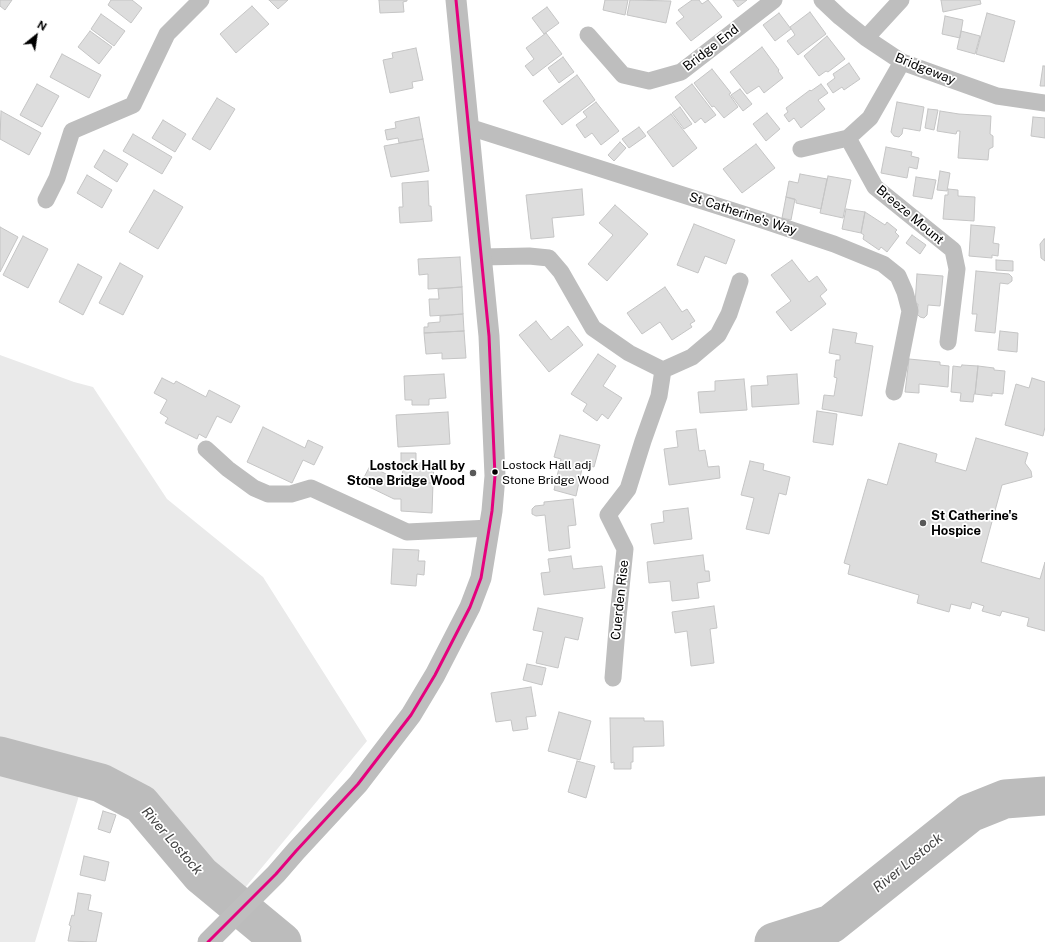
<!DOCTYPE html>
<style>
body{margin:0}
#map{position:relative;width:1045px;height:942px;overflow:hidden;background:#fff;font-family:"Public Sans",sans-serif}
canvas{display:block}
.north{position:absolute;left:16px;top:16px;width:40px;height:40px;-webkit-text-stroke:3px #fff;paint-order:stroke;rotate:30deg;font-size:11px;font-weight:700;line-height:16px;text-align:center;color:#000}
.north::after{content:'';display:block;margin:auto;width:14px;height:18px;background:#000;clip-path:polygon(50% 0,100% 100%,50% 72%,0 100%)}
</style>
<div id="map">
<canvas width="1045" height="942"></canvas>
<div class="north">N</div>
</div>
<script>
const ctx = document.querySelector('canvas').getContext('2d');
ctx.lineJoin = 'round';
function paint(path, color) {
  ctx.fillStyle = color;
  ctx.fill(path, 'evenodd');
}
function shape(rows) {
  const path = new Path2D();
  for (const r of rows) {
    path.moveTo(r[0], r[1]);
    for (let i = 2; i < r.length; i += 2) path.lineTo(r[i], r[i + 1]);
  }
  return path;
}
function trace(path, color, width, dash) {
  ctx.strokeStyle = color;
  ctx.lineWidth = width;
  ctx.lineCap = dash ? 'butt' : 'round';
  ctx.setLineDash(dash || []);
  ctx.stroke(path);
}
function write(font, color, halo, rows, align = 'center') {
  ctx.font = font + ' "Public Sans",sans-serif';
  ctx.lineWidth = 3.5;
  ctx.setLineDash([]);
  ctx.textBaseline = 'middle';
  ctx.strokeStyle = halo;
  ctx.fillStyle = color;
  for (const [text, x, y, turn = 0] of rows) {
    ctx.save();
    ctx.translate(x, y);
    ctx.rotate((+turn || 0) * Math.PI / 180);
    ctx.textAlign = isNaN(turn) ? turn : align;
    if (halo) ctx.strokeText(text, 0, 0);
    ctx.fillText(text, 0, 0);
    ctx.restore();
  }
}
const green = shape([
 [0,355,74,382,93,387,167,499,263,577,367,741,239,895,179,837,153,806,127,782,87,769,35,942,0,942]
]);
const river = shape([
 [0,756,101,783,141,804,201,875,282,942],
 [774,942,831,924,970,813,1005,799,1045,796]
]);
const building = shape([
 [0,0,12,0,5,10,0,6,0,0],
 [111,0,132,0,142,8,131,23,108,5,111,0],
 [269,0,288,0,278,9,269,0],
 [379,0,407,0,407,1,403,2,404,12,380,13,379,0],
 [605,0,628,0,625,15,603,10,605,0],
 [630,0,671,1,666,23,627,15,630,0],
 [692,0,699,0,702,4,708,0,722,17,691,41,676,23,684,17,678,10,692,0],
 [733,0,747,0,738,7,733,0],
 [941,0,980,0,981,4,943,12,941,0],
 [252,6,269,24,236,53,220,34,252,6],
 [547,7,559,23,544,34,532,18,547,7],
 [810,12,826,34,798,55,787,41,795,35,790,27,810,12],
 [779,13,791,29,775,41,763,25,779,13],
 [987,13,1015,21,1004,62,976,54,987,13],
 [101,14,125,31,114,46,91,29,101,14],
 [945,16,963,20,960,38,942,34,945,16],
 [90,31,112,47,99,64,78,47,90,31],
 [961,31,980,36,975,54,957,49,961,31],
 [546,33,562,54,533,76,525,66,534,59,526,48,546,33],
 [827,36,845,59,828,72,826,71,819,76,804,56,827,36],
 [762,47,779,70,778,71,783,78,764,93,759,86,747,94,730,72,762,47],
 [416,48,423,80,412,82,413,88,390,93,383,60,393,58,392,53,416,48],
 [62,54,101,75,89,98,50,77,62,54],
 [563,57,574,72,559,83,548,68,563,57],
 [849,63,860,79,844,90,842,87,833,93,827,84,835,78,833,74,849,63],
 [1043,66,1045,66,1045,86,1040,86,1043,66],
 [712,69,731,93,729,94,738,107,724,118,714,106,712,107,694,83,712,69],
 [577,75,595,100,562,125,543,101,577,75],
 [37,84,59,96,42,127,20,115,37,84],
 [692,84,716,115,705,123,701,118,695,123,675,97,692,84],
 [821,84,828,93,818,100,825,109,801,128,794,118,789,122,784,115,788,112,786,108,810,90,811,91,821,84],
 [740,89,752,104,743,111,731,95,740,89],
 [217,98,235,109,210,150,192,139,217,98],
 [596,102,619,131,601,145,592,133,585,138,576,125,587,117,583,112,596,102],
 [897,102,924,107,920,131,903,128,902,134,899,137,894,136,891,132,897,102],
 [680,107,692,124,684,129,672,113,680,107],
 [928,109,938,110,934,130,925,128,928,109],
 [1,111,41,133,29,155,0,139,1,111],
 [940,111,959,114,991,116,990,134,993,136,993,147,989,149,988,160,958,158,960,131,957,131,956,134,937,131,940,111],
 [767,113,780,129,766,141,753,124,767,113],
 [671,114,697,148,673,167,647,132,671,114],
 [419,117,423,139,399,143,398,138,387,140,385,130,396,128,395,122,419,117],
 [1033,117,1045,118,1045,138,1031,136,1033,117],
 [163,120,186,134,175,152,152,138,163,120],
 [639,127,646,136,629,148,622,139,639,127],
 [133,134,172,157,162,174,123,151,133,134],
 [423,139,429,171,391,177,384,146,423,139],
 [620,142,626,148,614,161,608,155,620,142],
 [756,144,775,168,742,193,723,169,756,144],
 [886,147,912,152,911,156,919,158,917,169,909,167,907,178,881,173,886,147],
 [104,150,128,164,117,182,94,167,104,150],
 [940,171,950,173,947,191,937,190,940,171],
 [800,174,827,179,821,209,796,203,796,200,786,197,789,181,798,183,800,174],
 [87,175,112,190,102,208,77,193,87,175],
 [828,176,851,180,843,218,820,213,828,176],
 [916,177,936,180,932,199,913,196,916,177],
 [428,181,429,206,431,206,432,221,400,223,399,207,403,207,402,183,428,181],
 [582,189,584,215,552,218,554,237,531,239,526,195,582,189],
 [948,189,958,190,958,196,975,197,974,221,943,219,945,195,948,195,948,189],
 [154,190,183,207,158,249,129,232,154,190],
 [786,197,795,199,791,220,782,218,786,197],
 [615,205,648,234,607,281,588,264,613,235,599,223,615,205],
 [846,209,865,212,861,233,842,229,846,209],
 [865,212,885,225,887,222,897,230,895,232,899,236,887,252,881,247,879,250,863,239,864,235,861,233,865,212],
 [694,224,735,240,726,264,705,256,698,273,677,265,694,224],
 [971,225,995,227,993,243,999,244,998,256,992,255,992,258,969,256,971,225],
 [0,227,18,237,0,272,0,227],
 [912,235,926,245,920,254,906,243,912,235],
 [23,236,48,249,28,288,3,275,23,236],
 [1044,239,1045,239,1045,261,1041,258,1040,244,1044,239],
 [460,257,462,287,428,289,428,274,419,275,418,259,460,257],
 [792,260,809,282,817,276,827,290,820,296,826,304,791,331,776,312,791,301,771,275,792,260],
 [996,260,1013,261,1013,271,996,270,996,260],
 [120,263,143,276,123,315,99,303,120,263],
 [78,264,102,277,83,315,59,302,78,264],
 [976,271,1009,274,1012,277,1012,281,1008,284,1000,283,995,333,975,331,977,314,972,314,976,271],
 [917,274,943,276,940,306,928,305,927,315,924,318,920,317,917,314,918,304,915,304,917,274],
 [462,287,463,314,430,316,429,299,439,299,438,289,462,287],
 [665,287,682,312,687,309,695,321,690,324,692,327,672,340,660,322,642,334,627,313,665,287],
 [463,314,464,331,424,333,424,327,428,327,428,323,440,322,440,316,463,314],
 [536,321,551,340,568,326,583,345,549,372,519,335,536,321],
 [833,329,857,333,855,343,873,346,862,416,822,409,824,395,834,396,837,378,834,377,836,360,840,360,840,355,829,353,833,329],
 [464,331,466,358,442,359,442,353,426,354,424,333,464,331],
 [1000,331,1018,333,1017,352,998,350,1000,331],
 [598,354,616,366,603,386,622,398,608,419,602,414,597,421,583,411,587,404,571,394,598,354],
 [909,359,940,362,940,365,949,366,948,387,919,384,919,393,905,392,909,359],
 [962,365,978,366,975,394,974,394,973,402,960,401,961,393,951,392,953,366,961,367,962,365],
 [978,366,994,368,994,370,1005,371,1003,394,992,393,992,396,975,394,978,366],
 [444,374,446,398,429,399,429,405,412,405,412,400,405,400,404,376,444,374],
 [797,374,799,404,752,407,751,386,768,385,767,376,797,374],
 [162,378,174,384,176,381,206,397,209,390,240,406,231,423,217,416,206,438,199,434,197,439,165,423,168,418,160,413,167,400,154,393,162,378],
 [1032,378,1045,382,1045,427,1043,436,1005,425,1016,384,1029,388,1032,378],
 [744,379,747,410,700,413,698,392,715,391,715,381,744,379],
 [817,411,837,414,833,445,813,442,817,411],
 [448,412,450,444,398,447,396,415,448,412],
 [263,427,305,448,308,440,323,447,314,465,303,460,292,483,247,462,263,427],
 [696,429,699,451,705,450,708,467,719,466,720,478,669,485,664,449,678,447,676,431,696,429],
 [560,435,600,445,594,467,583,464,576,496,554,490,561,459,554,457,560,435],
 [976,438,1028,453,1025,463,1031,471,1032,477,1002,485,981,562,1040,579,1045,562,1045,631,1027,626,1029,618,1002,611,1000,616,982,611,984,606,972,602,970,609,951,604,949,612,917,603,919,595,848,574,850,565,844,563,868,479,887,485,899,443,937,454,935,462,966,471,976,438],
 [401,453,416,453,416,463,434,463,433,483,402,482,403,462,401,462,401,453],
 [750,461,764,464,763,470,790,477,786,495,779,493,769,534,746,529,754,498,741,495,750,461],
 [370,466,402,482,433,483,432,513,401,511,401,499,394,499,361,483,370,466],
 [573,499,576,525,568,526,570,548,549,551,545,515,536,516,532,514,532,509,535,506,544,505,544,502,573,499],
 [688,508,692,539,654,544,651,524,664,522,663,511,688,508],
 [393,549,419,550,418,561,425,561,424,575,417,574,416,586,391,584,393,549],
 [703,555,705,571,709,571,710,581,697,583,699,598,672,601,670,581,649,583,647,562,703,555],
 [571,556,573,569,602,566,605,588,544,595,541,573,550,572,548,559,571,556],
 [714,606,717,628,710,629,714,663,691,666,687,631,675,633,672,612,714,606],
 [538,608,583,618,578,640,565,637,558,668,536,663,543,632,533,630,538,608],
 [527,664,546,668,542,685,523,680,527,664],
 [531,687,536,716,526,717,528,729,513,731,511,720,496,722,491,693,531,687],
 [559,712,591,721,580,760,548,751,559,712],
 [610,718,644,718,644,721,663,721,664,746,633,747,633,762,631,762,631,769,614,769,614,762,611,763,610,718],
 [577,761,595,766,586,798,568,792,577,761],
 [103,811,116,815,110,833,98,829,103,811],
 [84,856,109,862,105,881,80,875,84,856],
 [78,893,91,895,88,910,102,913,96,942,68,941,71,926,69,925,72,915,74,916,78,893]
]);
const minor = shape([
 [822,0,840,17,866,38,902,62,997,96,1045,103],
 [588,35,623,75,649,81,681,72,774,0],
 [866,38,901,0],
 [902,62,870,118,848,138,875,187,953,250,957,269,948,342],
 [469,127,762,220,834,244,883,264,898,276,905,292,910,311,894,392],
 [801,149,848,138],
 [46,200,57,178,72,131,133,105,167,34,201,0],
 [482,257,529,256,549,258,561,272,593,328,629,353,663,370,659,396,643,441,628,489,608,515,625,549,618,617,613,678],
 [663,370,692,357,718,335,729,314,740,281],
 [206,449,228,469,254,488,268,494,291,494,311,488,407,532,490,528]
]);
const tertiary = shape([
 [208,942,276,874,296,851,358,784,411,715,435,675,470,607,481,578,492,511,495,476,489,336,456,0]
]);
const bus1 = shape([
 [208,942,276,874,296,851,358,784,411,715,435,675,470,607,481,578,492,511,495,476,489,336,456,0]
]);
const markers = [
 [495,472,3.5,"#000"],
 [473,473,4,"#595959"],
 [923,523,4,"#595959"]
];
const busNames = [
 ["Lostock Hall adj",502,465],
 ["Stone Bridge Wood",502,480]
];
const streetNames = [
 ["Bridge End",711,48,-38],
 ["Bridgeway",925,69,22],
 ["St Catherine's Way",743,214,18],
 ["Breeze Mount",910,215,40],
 ["Cuerden Rise",620,600,-84]
];
const poiNames = [
 ["Lostock Hall by",465,466],
 ["Stone Bridge Wood",465,481],
 ["St Catherine's",931,516,"left"],
 ["Hospice",931,531,"left"]
];
const waterNames = [
 ["River Lostock",172,841,49],
 ["River Lostock",908,863,-39]
];
paint(green, '#eaeaea');
trace(river, '#bcbcbc', 39);
paint(building, '#ddd');
trace(building, '#c5c5c5', 1);
trace(minor, '#bebebe', 17);
trace(tertiary, '#bebebe', 21);
trace(bus1, '#e5007d', 3);
for (const [x, y, r, color] of markers) {
  const dot = new Path2D();
  dot.arc(x, y, r, 0, 2 * Math.PI);
  ctx.fillStyle = color;
  ctx.fill(dot);
  trace(dot, '#fff', 1.5);
}
write('12px', '#000', '#fff', busNames, 'left');
write('13px', '#000', '#fff', streetNames);
write('bold 13px', '#000', '#fff', poiNames, 'right');
write('italic 14px', '#414141', '#fff', waterNames);
</script>
